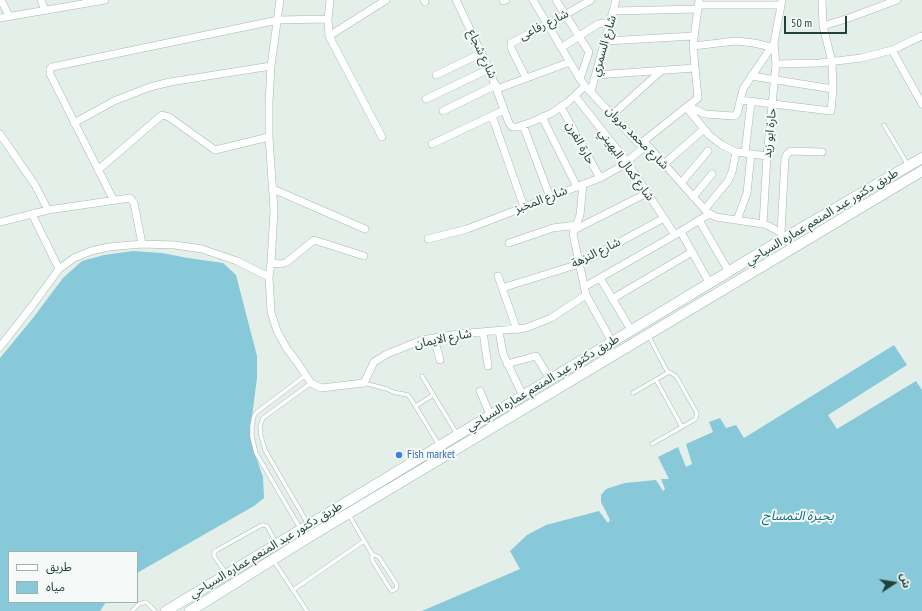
<!DOCTYPE html>
<meta charset="utf-8">
<style>
body{margin:0}
#map{position:relative;width:922px;height:611px;overflow:hidden;background:#e4efea;font-family:"PT Sans Narrow","Noto Sans Arabic",sans-serif}
canvas{display:block}
.legend{position:absolute;left:8px;top:551px;width:130px;height:52px;box-sizing:border-box;background:#f5faf8;border:1px solid #a0b0ac;margin:0;padding:5px 7px;list-style:none;font-size:12px;color:#21423a}
.legend li{display:flex;align-items:center;gap:8px;height:20px}
.legend b{width:20px;border:1px solid #a0b0ac}
.north{position:absolute;left:874px;top:563px;width:40px;height:40px;-webkit-text-stroke:3px #f5faf8;paint-order:stroke;rotate:78deg;font-size:11px;font-weight:700;line-height:16px;text-align:center;color:#21423a}
.north::after{content:'';display:block;margin:auto;width:14px;height:18px;background:#21423a;clip-path:polygon(50% 0,100% 100%,50% 72%,0 100%)}
.scale{position:absolute;left:784px;top:16px;width:63px;height:18px;box-sizing:border-box;border:2px solid #21423a;border-top:0;padding-left:5px;font-size:12px;line-height:14px;white-space:nowrap;color:#21423a;-webkit-text-stroke:3px #f5faf8;paint-order:stroke}
</style>
<div id="map">
<canvas width="922" height="611"></canvas>
<ul class="legend">
<li><b style="height:5px;background:#fff"></b>طريق</li>
<li><b style="height:11px;background:#87c9d8"></b>مياه</li>
</ul>
<div class="north">ش</div>
<div class="scale">50 m</div>
</div>
<script>
const ctx = document.querySelector('canvas').getContext('2d');
ctx.lineJoin = 'round';
function paint(path, color) {
  ctx.fillStyle = color;
  ctx.fill(path, 'evenodd');
}
function shape(rows) {
  const path = new Path2D();
  for (const r of rows) {
    path.moveTo(r[0], r[1]);
    for (let i = 2; i < r.length; i += 2) path.lineTo(r[i], r[i + 1]);
  }
  return path;
}
function trace(path, color, width, dash) {
  ctx.strokeStyle = color;
  ctx.lineWidth = width;
  ctx.lineCap = dash ? 'butt' : 'round';
  ctx.setLineDash(dash || []);
  ctx.stroke(path);
}
function write(font, color, halo, rows, align = 'center') {
  ctx.font = font + ' "PT Sans Narrow","Noto Sans Arabic",sans-serif';
  ctx.lineWidth = 4;
  ctx.setLineDash([]);
  ctx.textBaseline = 'middle';
  ctx.strokeStyle = halo;
  ctx.fillStyle = color;
  for (const [text, x, y, turn = 0] of rows) {
    ctx.save();
    ctx.translate(x, y);
    ctx.rotate((+turn || 0) * Math.PI / 180);
    ctx.textAlign = isNaN(turn) ? turn : align;
    if (halo) ctx.strokeText(text, 0, 0);
    ctx.fillText(text, 0, 0);
    ctx.restore();
  }
}
const water = shape([
 [133,251,162,253,188,258,223,263,236,275,257,356,257,378,250,432,256,457,263,477,264,498,254,506,137,573,137,552,9,552,9,602,106,602,100,611,0,611,0,358,33,318,63,278,82,261,104,255],
 [894,345,907,365,828,415,837,429,916,381,922,390,922,611,422,611,520,569,510,551,527,535,546,525,599,511,608,523,610,520,601,502,601,495,606,489,625,483,656,480,663,491,665,489,661,479,669,479,658,457,678,447,686,467,692,464,686,444,713,432,709,422,720,418,726,428,736,425,744,438]
]);
const lane = shape([
 [884,125,908,165],
 [648,335,667,371,676,376,697,413,696,418,694,420,652,444],
 [422,376,457,434],
 [656,380,682,427],
 [364,383,387,389,393,392,408,395,411,399,439,445],
 [633,393,669,372],
 [416,406,433,395],
 [349,515,372,554],
 [308,524,265,450,261,436,260,426,263,418,311,383],
 [300,528,256,453,252,437,252,426,254,416,257,412,306,375],
 [372,554,379,557,397,585,396,589,392,591,390,589,372,560,372,554],
 [273,560,307,611],
 [226,573,214,556,214,552,217,550,260,526,263,525,267,526,276,543],
 [293,590,364,541],
 [132,611,139,604,146,602,155,611]
]);
const street = shape([
 [1,0,9,16],
 [41,0,45,10],
 [330,0,328,19,329,36,382,137],
 [424,0,425,2],
 [456,0,489,69,509,123,512,127,517,127,532,122,552,113,568,102,585,86],
 [533,0,580,79,585,86,638,143,649,147,707,212,716,217,763,224,769,226,781,233,793,247],
 [556,0,589,52,580,79],
 [503,1,506,0],
 [698,5,781,5],
 [614,11,698,9],
 [0,18,105,0],
 [823,26,849,18,897,0],
 [329,36,386,0],
 [606,41,694,36],
 [693,46,736,41,754,43,771,47],
 [561,48,598,24,611,22],
 [892,50,922,104],
 [776,64,820,63,861,58,892,50,922,36],
 [436,75,482,53],
 [596,75,695,68],
 [751,76,833,89],
 [526,78,511,48,511,43,547,25,591,0],
 [497,89,570,62],
 [591,91,616,0],
 [575,96,627,162,675,235],
 [426,99,489,69],
 [740,100,831,111,833,89,832,62,823,26,822,0],
 [688,106,705,114,734,116,737,114,743,89,774,43,782,0],
 [561,107,600,178],
 [687,108,709,135,722,145,736,152,767,156],
 [443,111,496,85],
 [612,115,662,70],
 [492,116,524,207],
 [542,117,577,187],
 [74,123,114,101,150,87,170,82,271,66],
 [523,125,550,197],
 [0,134,35,185,48,210],
 [432,144,504,110],
 [640,144,698,98,693,46,699,0],
 [745,153,751,102],
 [664,164,704,129],
 [98,170,162,115,169,117,215,150,269,137],
 [681,183,708,151],
 [583,184,580,215,573,234,586,295,612,342],
 [273,189,365,229],
 [693,197,712,174],
 [113,199,50,74,50,69,52,67,278,20,328,19],
 [705,209,728,181,732,172,736,152],
 [32,214,59,269],
 [699,220,729,272],
 [737,220,747,193,751,154],
 [0,222,48,210,130,198,134,203,142,244],
 [763,224,767,156,776,64,774,43],
 [574,230,647,193],
 [681,232,710,284],
 [781,233,785,158,787,154,791,151,822,152],
 [428,239,467,229,600,178,620,167,647,145],
 [509,243,553,228,576,225],
 [271,263,281,264,287,262,314,240,364,256],
 [498,276,517,330],
 [269,277,271,263,274,210,269,137,269,102,271,66,280,0],
 [600,278,631,330],
 [584,287,675,235,709,214],
 [502,288,579,264,664,218],
 [612,299,692,252],
 [499,331,503,354,523,396],
 [483,332,488,366],
 [434,338,440,360],
 [0,347,32,306,59,269,74,258,91,251,109,247,142,244,175,245,202,249,237,261,269,277,271,312,277,331,287,349,297,362,311,383,321,388,364,383,374,362,387,354,422,340,458,334,526,328,551,318,586,295],
 [507,364,536,356,550,379],
 [480,391,490,415]
]);
const secondary = shape([
 [166,611,786,237,922,158],
 [190,611,314,534,922,171]
]);
const markers = [
 [399,455,4,"#3f7fe0"]
];
const streetNames = [
 ["شارع رفاعى",544,25,-27],
 ["شارع السمري",604,46,-74],
 ["شارع شجاع",482,54,65],
 ["حارة ابو زيد",770,133,-84],
 ["شارع محمد مروان",637,138,45],
 ["حارة الفرن",580,143,61],
 ["شارع كمال البهيني",626,165,54],
 ["شارع المخبز",541,200,-21],
 ["طريق دكتور عبد المنعم عماره السياحي",822,217,-31],
 ["شارع النزهة",596,253,-26],
 ["شارع الايمان",443,339,-11],
 ["طريق دكتور عبد المنعم عماره السياحي",543,383,-31],
 ["طريق دكتور عبد المنعم عماره السياحي",266,550,-31]
];
const shopNames = [
 ["Fish market",407,455]
];
const waterNames = [
 ["بحيرة التمساح",798,516]
];
paint(water, '#87c9d8');
trace(lane, '#a6b8b2', 4.5);
trace(street, '#a6b8b2', 8);
trace(secondary, '#a1bcb3', 11);
trace(lane, '#fff', 3.5);
trace(street, '#fff', 7);
trace(secondary, '#fff', 10);
for (const [x, y, r, color] of markers) {
  const dot = new Path2D();
  dot.arc(x, y, r, 0, 2 * Math.PI);
  ctx.fillStyle = color;
  ctx.fill(dot);
  trace(dot, '#f5faf8', 1.5);
}
write('12px', '#21423a', '#f5faf8', streetNames);
write('12px', '#366cbe', '#f5faf8', shopNames, 'left');
write('italic 13px', '#146f85', '#f5faf8', waterNames);
</script>
